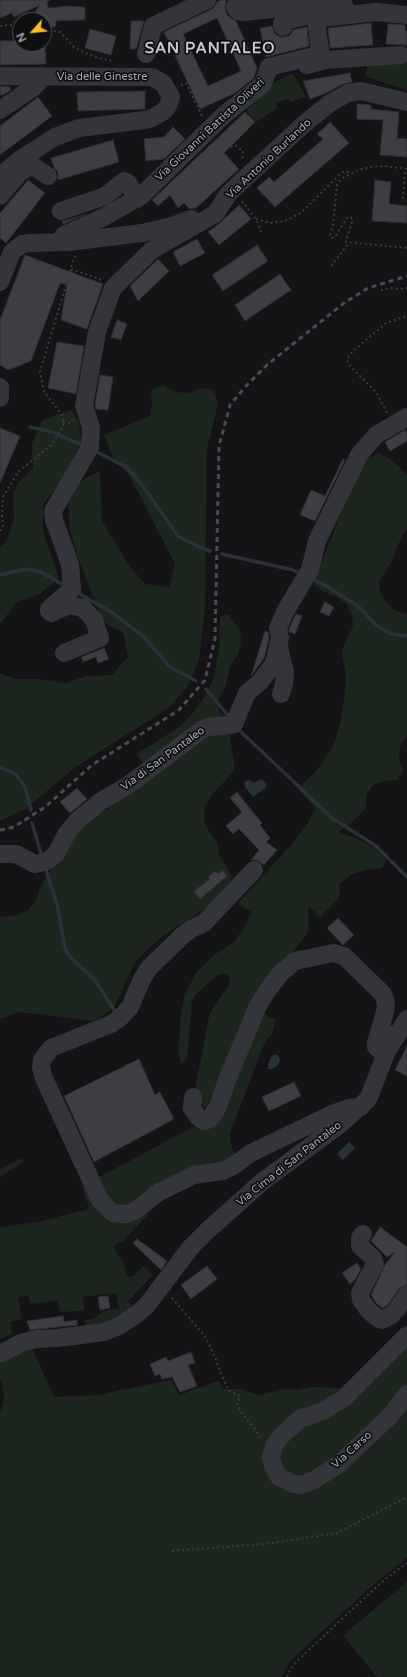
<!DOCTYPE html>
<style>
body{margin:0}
#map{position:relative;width:407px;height:1677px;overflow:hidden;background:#141315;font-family:"Varela Round",sans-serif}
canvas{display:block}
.north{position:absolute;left:12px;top:12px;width:40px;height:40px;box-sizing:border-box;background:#0f0e10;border:1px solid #4b4c52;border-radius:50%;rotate:243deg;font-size:11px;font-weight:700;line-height:16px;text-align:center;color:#a5a9b6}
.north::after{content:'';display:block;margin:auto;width:14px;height:18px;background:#f9bc28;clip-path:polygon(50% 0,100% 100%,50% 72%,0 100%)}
</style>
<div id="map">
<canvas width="407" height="1677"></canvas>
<div class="north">N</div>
</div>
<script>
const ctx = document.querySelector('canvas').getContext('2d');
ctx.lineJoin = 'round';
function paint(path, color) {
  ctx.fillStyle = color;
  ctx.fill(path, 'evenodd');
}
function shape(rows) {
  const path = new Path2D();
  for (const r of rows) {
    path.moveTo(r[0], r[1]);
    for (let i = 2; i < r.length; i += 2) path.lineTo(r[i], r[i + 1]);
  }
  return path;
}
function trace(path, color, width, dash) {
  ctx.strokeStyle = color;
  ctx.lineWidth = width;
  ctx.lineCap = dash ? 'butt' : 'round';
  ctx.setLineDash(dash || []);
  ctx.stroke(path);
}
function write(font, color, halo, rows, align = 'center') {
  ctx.font = font + ' "Varela Round",sans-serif';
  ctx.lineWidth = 3.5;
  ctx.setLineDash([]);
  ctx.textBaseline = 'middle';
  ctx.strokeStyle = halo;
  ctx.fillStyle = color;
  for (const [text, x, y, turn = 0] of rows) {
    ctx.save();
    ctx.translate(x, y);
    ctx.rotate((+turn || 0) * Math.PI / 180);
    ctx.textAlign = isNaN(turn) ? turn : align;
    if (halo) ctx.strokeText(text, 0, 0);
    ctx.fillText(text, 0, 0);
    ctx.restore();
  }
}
const green = shape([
 [367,63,407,63,407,90,366,77],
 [293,73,306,97,290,102,289,99,276,103,278,108,256,122,246,111,275,82],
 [163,385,176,392,189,393,201,388,214,390,218,405,207,448,205,609,199,659,188,686,170,707,76,767,25,809,0,821,0,673,15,679,40,679,65,683,87,676,112,675,128,657,123,633,102,621,76,552,70,528,68,504,79,482,100,470,102,521,128,564,145,584,169,587,175,564,129,475,113,458,104,435,150,416,152,404,151,390],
 [71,410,79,422,81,441,64,476,43,505,43,531,59,578,40,594,17,602,0,624,0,547,6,542,14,519,13,494,18,483,33,468,32,444,42,420],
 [379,453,390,459,407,474,407,529,401,538,392,561,379,582,380,591,386,602,396,611,407,614,407,736,400,747,399,759,403,771,397,780,385,781,373,785,366,795,366,808,349,825,339,832,358,839,374,848,386,859,386,861,382,868,367,870,353,874,340,883,339,898,320,917,308,906,309,928,306,935,260,993,258,1011,276,1020,272,1035,266,1040,263,1047,230,1133,232,1148,236,1158,116,1211,94,1180,200,1123,209,1112,200,1102,195,1088,210,1012,229,985,230,977,225,974,219,974,196,994,192,1001,188,1051,185,1062,181,1063,178,1053,181,1013,185,994,196,973,214,955,233,943,246,925,251,912,238,903,292,844,308,823,315,808,298,789,316,771,330,751,336,739,342,715,345,690,346,677,342,652,346,639,353,627,352,615,346,604,336,596,324,592,314,584,319,569,355,479,368,458],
 [228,614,240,630,241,642,238,654,231,664,225,688,219,698,219,711,227,720,234,762,234,771,210,797,205,808,204,820,209,831,217,842,219,854,231,875,230,887,202,911,171,930,152,945,135,962,114,1008,94,1021,20,1012,0,1019,0,917,16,915,27,911,36,900,40,888,46,877,74,836,91,820,140,786,144,774,142,762,136,754,178,728,194,712,205,696,214,677,219,647,220,617],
 [22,1158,24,1162,1,1176,0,1178,0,1169],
 [86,1185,104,1213,159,1196,146,1217,122,1242,115,1245,114,1248,124,1264,127,1275,130,1277,134,1276,143,1266,153,1275,128,1301,134,1309,122,1319,85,1330,85,1320,93,1319,104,1311,119,1308,116,1293,83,1297,84,1311,60,1312,57,1301,31,1304,28,1296,18,1297,22,1319,10,1322,12,1334,0,1339,0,1227,38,1222,88,1209,89,1207,82,1187],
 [407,1340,407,1558,375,1583,290,1661,281,1677,0,1677,0,1414,4,1398,2,1384,0,1379,0,1364,31,1346,54,1397,98,1395,171,1380,179,1395,218,1381,224,1389,241,1389,258,1395,288,1389,296,1390,310,1387,343,1388],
 [407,1582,407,1677,377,1677,343,1635]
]);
const water = shape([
 [262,779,266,784,266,787,253,797,245,787,245,781,249,780,254,783],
 [276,1054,280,1058,279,1064,272,1069,268,1069,268,1064,272,1056],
 [349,1142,355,1148,343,1160,337,1154]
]);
const stream = shape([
 [30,427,52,432,84,446],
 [93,450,126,467,139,481,178,536,199,547,210,551],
 [222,554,293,570,301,574],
 [0,575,26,569,41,572,65,586],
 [310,578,325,585,359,607,376,625,391,634,407,636],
 [76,592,113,613,143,636,170,667,196,681],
 [206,689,230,718],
 [237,728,332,818,376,846,407,877],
 [0,767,15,774,25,787,31,810],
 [32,823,42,857],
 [45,867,57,904,65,948,69,956,95,980,116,1013]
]);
const building = shape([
 [0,0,50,0,47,2,48,8,69,6,85,7,85,20,56,21,56,26,45,29,44,20,30,20,40,5,14,17,12,13,0,18,0,0],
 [221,0,226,0,225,7,226,13,230,18,236,21,257,68,254,78,235,93,200,109,164,32,212,9,215,6,217,2,221,0],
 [217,18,241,71,208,86,183,34,217,18],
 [131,21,144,21,136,49,130,49,131,21],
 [371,23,373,45,330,48,328,28,371,23],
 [388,24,405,25,405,31,407,31,407,45,386,44,388,24],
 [272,26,275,34,280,37,285,37,290,35,293,30,307,27,309,46,266,57,260,28,272,26],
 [90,29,116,36,111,55,85,48,90,29],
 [0,41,20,41,20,44,45,44,46,64,0,65,0,41],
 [350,73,352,82,343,84,326,93,310,99,303,81,350,73],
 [0,86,10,87,11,90,3,95,0,95,0,86],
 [145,91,145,109,78,111,77,92,145,91],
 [38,97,52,116,0,155,0,126,38,97],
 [357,104,371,105,371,109,399,112,397,138,407,139,407,157,380,155,383,120,357,119,357,104],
 [245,112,255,122,224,153,239,169,196,208,189,209,184,203,178,208,170,195,158,206,152,200,245,112],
 [330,122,349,143,275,207,257,188,269,177,274,182,323,139,317,134,330,122],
 [173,127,185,139,164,159,146,161,144,139,164,137,173,127],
 [113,140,119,162,58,180,58,172,54,168,51,158,113,140],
 [28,180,45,193,6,243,0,238,0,213,28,180],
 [375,180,391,182,389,204,407,206,407,223,372,221,375,180],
 [239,205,251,219,219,245,208,232,220,223,239,205],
 [86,214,63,224,62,221,64,221,86,214],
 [197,239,205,253,180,266,173,252,197,239],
 [257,245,268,261,223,291,212,275,257,245],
 [25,255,103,284,87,329,61,320,67,284,60,283,31,361,8,370,0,365,0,320,25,255],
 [158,259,169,271,138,301,130,286,158,259],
 [280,274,291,290,245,321,235,305,280,274],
 [117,320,127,324,121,340,111,337,117,320],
 [57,342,84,346,76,394,48,388,57,342],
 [100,375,113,377,108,410,96,409,95,405,100,375],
 [0,428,20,436,0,483,0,428],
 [405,430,407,433,407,441,390,451,385,442,405,430],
 [343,459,345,460,315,521,300,515,311,490,325,496,343,459],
 [325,602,334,607,329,616,320,612,325,602],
 [296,614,302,616,295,634,289,632,289,629,296,614],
 [265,631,268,632,269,638,264,658,251,676,265,631],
 [104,648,109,659,98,663,96,657,83,662,81,657,104,648],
 [77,788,87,799,70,813,60,802,77,788],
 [237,792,256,816,262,823,260,825,270,838,266,842,277,850,264,865,257,860,251,860,259,850,239,829,233,834,226,826,242,812,230,798,237,792],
 [223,870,227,876,200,899,194,891,210,879,208,877,215,871,218,874,223,870],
 [338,918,354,935,343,945,327,928,338,918],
 [407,1046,407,1076,395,1070,407,1046],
 [139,1059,155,1095,160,1092,174,1119,94,1162,64,1096,139,1059],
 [294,1082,301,1096,269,1111,262,1097,294,1082],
 [380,1227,407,1247,407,1285,399,1289,387,1306,383,1308,377,1304,371,1295,385,1265,395,1252,387,1257,371,1241,380,1227],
 [137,1239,167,1261,161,1270,133,1243,137,1239],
 [357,1263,361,1269,355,1280,350,1284,342,1273,357,1263],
 [207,1266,217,1279,191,1299,181,1285,207,1266],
 [108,1296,110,1308,100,1310,98,1297,108,1296],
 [63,1316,64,1322,77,1320,77,1325,30,1330,27,1321,63,1316],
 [191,1352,195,1363,188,1365,197,1386,180,1392,172,1377,162,1379,160,1374,155,1376,150,1364,166,1357,168,1361,191,1352]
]);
const path = shape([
 [0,26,20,24],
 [44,30,60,32,75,48,95,57,112,61],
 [181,85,186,83,202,116],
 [220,139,228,148,235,145,243,151,242,161],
 [407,169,385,166,370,167,358,170,341,179,337,185,333,226,330,235,332,238,335,237,347,218,351,217,352,222,346,240,346,242,407,248],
 [403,199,405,169],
 [242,201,256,219,261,232],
 [256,219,270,223,285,221,302,212,340,174,343,172,350,172],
 [331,266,349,243],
 [71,269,102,280],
 [381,290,390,288,399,289,407,288],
 [387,413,376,392,348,364,347,359,353,351,386,323,407,316],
 [63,422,70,423,73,419],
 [0,531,3,527,2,516,3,497,18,472,50,446,63,427,63,416,44,392,40,372,74,258,77,255],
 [172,1298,204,1335,211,1348,228,1390,240,1396,237,1404,243,1415,255,1429,261,1440],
 [172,1551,265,1544,337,1533,407,1497],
 [287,1677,290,1670,298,1660,384,1580,407,1563]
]);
const minor = shape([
 [259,0,246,2,238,2,235,7,238,11,245,12,307,5,344,5],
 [283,27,282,23,284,21,311,15],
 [146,54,153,26,207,0],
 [307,65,325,60,401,55],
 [0,76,152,77,163,83,171,97,168,106,164,111,152,118,145,120,79,128,55,137,19,160,6,171,0,179],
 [0,110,34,87,38,83,40,76],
 [0,196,21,171,33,166,48,176],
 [61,211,105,196,124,181,128,183,137,199],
 [59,242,64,235,104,217,141,196,225,114,263,84,269,67,318,55,320,50,317,27,318,21,321,18,376,12,407,15],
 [0,282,12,252,22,244,30,243,68,242,142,233,172,226,191,219],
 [0,387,0,398],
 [279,648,285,672,284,684,281,694],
 [64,653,100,638,94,620,83,608,69,605,51,613,49,611,49,609,72,589,70,564,54,520,53,511,90,447,91,427,84,406,97,332,113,288,152,250,215,214,229,193,304,124,330,103,348,93,361,91,407,102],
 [0,854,16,854,35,864,47,861,56,854,67,833,77,821,101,801,127,786,203,729,208,727,231,725,234,724,247,693,260,682,274,663,280,638,278,628,286,610,310,570,317,541,359,455,376,435,407,417],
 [254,870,204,923,191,929,183,935,149,968,142,979,130,1007,120,1018,111,1024,51,1048,42,1060,41,1067,43,1076,100,1200,113,1213,121,1214,127,1214,136,1210,159,1192,194,1175,223,1171,233,1166,251,1153,332,1114,349,1108,361,1107],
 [193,1097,192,1108,198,1117,204,1121,210,1119,218,1107,227,1080,257,1008,267,991,280,974,295,961,333,953,344,956,383,994,385,1000,386,1005,385,1012,376,1043,376,1047,378,1049,382,1048,391,1035],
 [363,1234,360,1238,360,1246,373,1258,375,1264,360,1293,361,1300,369,1311,379,1319,382,1320,392,1315],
 [397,1309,407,1295],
 [407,1335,344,1398,325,1410,300,1419,281,1436,274,1446,271,1457,273,1466,279,1477,293,1484,302,1485,316,1479,339,1464,391,1415,407,1394],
 [0,1354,23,1342,37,1339,58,1338,104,1332,119,1326,137,1314,147,1305,191,1247,208,1230,263,1181,338,1126,366,1101,369,1097,387,1051,407,1019]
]);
const rail = shape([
 [0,830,14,827,45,807,92,765,179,710,205,680,215,639,219,446,230,405,246,386,267,365,344,303,368,288,407,276]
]);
const streetNames = [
 ["Via delle Ginestre",102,77],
 ["Via Giovanni Battista Oliveri",210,130,-43],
 ["Via Antonio Burlando",269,159,-43],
 ["Via di San Pantaleo",163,759,-36],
 ["Via Cima di San Pantaleo",289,1164,-38],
 ["Via Carso",352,1450,-42]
];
const districtNames = [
 ["SAN PANTALEO",210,49]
];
paint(green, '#1d251f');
paint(water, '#293239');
trace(stream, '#293239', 3.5);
paint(building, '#3e3e42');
trace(building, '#2e2d31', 1);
trace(path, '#3a3c41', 2, [2, 3]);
trace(minor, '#34353a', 18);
trace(rail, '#494b52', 3, [5, 4]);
write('11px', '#a5a9b6', '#0f0e10', streetNames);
ctx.letterSpacing = '1px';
write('bold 15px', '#c6c8d2', '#0f0e10', districtNames);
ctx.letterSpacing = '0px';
</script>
